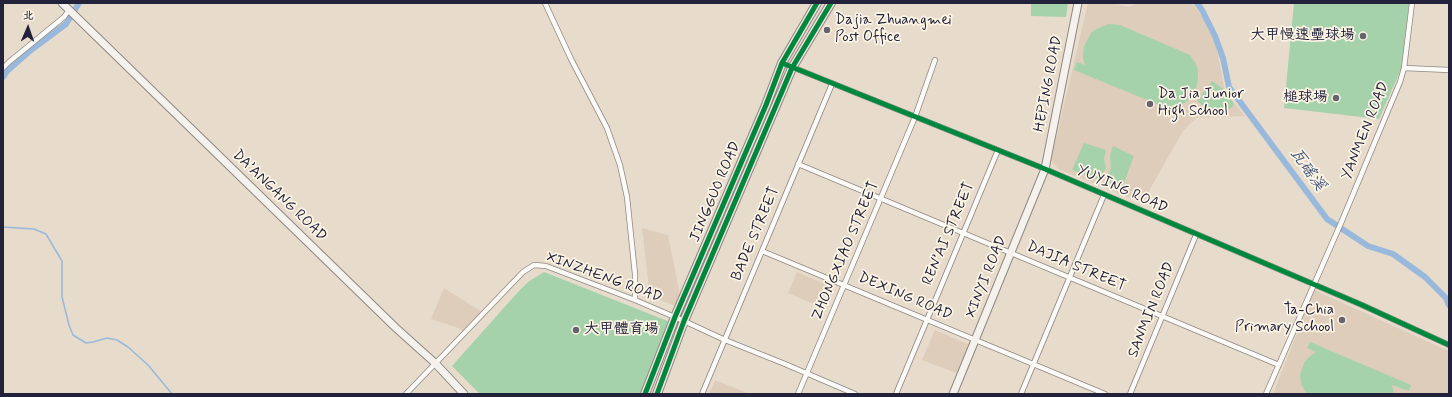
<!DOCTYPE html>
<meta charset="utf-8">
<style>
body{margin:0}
#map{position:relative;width:1452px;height:397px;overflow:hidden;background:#e7dbcb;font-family:Mynerve,"LXGW WenKai TC",sans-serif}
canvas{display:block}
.frame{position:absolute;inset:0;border:4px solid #22223b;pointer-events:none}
.north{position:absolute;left:8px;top:8px;width:40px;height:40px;-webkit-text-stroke:3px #fcf5e5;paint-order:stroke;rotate:2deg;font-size:11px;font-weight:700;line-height:16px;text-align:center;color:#22223b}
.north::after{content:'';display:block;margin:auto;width:14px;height:18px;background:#22223b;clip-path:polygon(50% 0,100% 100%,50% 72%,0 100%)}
</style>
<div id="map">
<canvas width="1452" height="397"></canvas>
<div class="frame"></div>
<div class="north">北</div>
</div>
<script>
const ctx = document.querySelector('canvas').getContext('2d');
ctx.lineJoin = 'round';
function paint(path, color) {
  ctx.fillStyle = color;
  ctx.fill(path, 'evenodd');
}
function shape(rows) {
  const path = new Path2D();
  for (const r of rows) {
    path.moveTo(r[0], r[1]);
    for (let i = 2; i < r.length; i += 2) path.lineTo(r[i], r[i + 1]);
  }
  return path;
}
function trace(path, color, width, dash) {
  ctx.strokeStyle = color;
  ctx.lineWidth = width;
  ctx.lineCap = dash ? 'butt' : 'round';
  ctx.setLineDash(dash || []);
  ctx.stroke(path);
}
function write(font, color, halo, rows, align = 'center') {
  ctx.font = font + ' Mynerve,"LXGW WenKai TC",sans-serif';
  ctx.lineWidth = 3.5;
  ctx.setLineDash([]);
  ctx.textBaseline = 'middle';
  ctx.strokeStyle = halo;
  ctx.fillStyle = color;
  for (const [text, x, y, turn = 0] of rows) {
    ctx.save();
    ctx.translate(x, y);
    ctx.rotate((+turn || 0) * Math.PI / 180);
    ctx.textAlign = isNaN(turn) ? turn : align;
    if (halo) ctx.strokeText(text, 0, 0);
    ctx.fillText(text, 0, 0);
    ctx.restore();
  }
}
const built = shape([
 [1088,3,1113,3,1129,7,1138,3,1192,3,1205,20,1216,45,1225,92,1245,116,1196,118,1183,131,1142,203,1058,169,1051,160],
 [642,228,668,235,681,300,678,307,650,296],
 [797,272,827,285,818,306,788,293],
 [444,288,482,312,463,331,458,328,431,319],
 [1314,290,1449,351,1449,391,1447,394,1273,394],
 [935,330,972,346,959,374,922,360],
 [715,380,750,394,709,394]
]);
const green = shape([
 [1031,3,1068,3,1066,17,1031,16],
 [1294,3,1409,4,1401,69,1379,119,1284,108],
 [1109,24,1120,25,1190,55,1196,64,1198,70,1198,78,1197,86,1190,99,1179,107,1172,108,1164,107,1074,70,1077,62,1085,65,1083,57,1084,46,1091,33,1096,29],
 [1212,81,1226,91,1234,104,1230,109,1210,111,1197,101],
 [1084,143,1106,150,1104,158,1106,168,1100,180,1072,170],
 [1113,146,1134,156,1122,188,1106,181,1111,168,1110,155],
 [544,272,670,322,671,324,640,394,480,394,452,366,518,292,528,282],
 [1310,342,1411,385,1409,391,1392,385,1394,394,1307,394,1301,384,1300,375,1304,363,1309,357,1316,352,1307,348]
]);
const stream = shape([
 [3,227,34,229,46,234,62,261,62,297,69,325,73,335,86,343,93,342,107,338,117,340,128,347,148,365,172,394]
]);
const canal = shape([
 [1197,3,1202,10,1215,36,1223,58,1229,87,1327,219,1368,246,1393,254,1425,277,1446,298,1449,305],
 [3,77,7,71,31,50,66,24,79,3]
]);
const street = shape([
 [545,3,571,59,607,128,620,165,627,197,635,274,635,300],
 [782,63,1045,169,1362,305,1449,345],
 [3,68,9,62,64,17,69,10],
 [1404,68,1449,70],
 [798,164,1279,365],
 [762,251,1105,394],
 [406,394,523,272,534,265,546,266,635,300,684,321,725,340,785,364,855,394],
 [702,394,832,84],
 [798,394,915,117,935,60],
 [896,394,998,150],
 [1021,394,1104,195],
 [1130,394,1196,235],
 [1266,394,1341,223,1400,82,1404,68,1412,3]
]);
const secondary = shape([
 [62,3,396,328,435,363,464,394],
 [953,394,1045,169,1078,3]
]);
const primary = shape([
 [645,394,675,317,766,105,782,63,817,3],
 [657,394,684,321,792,68,831,3]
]);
const cycleway = shape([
 [782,63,1045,169,1362,305,1449,345],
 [645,394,675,317,766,105,782,63,817,3],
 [657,394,684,321,792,68,831,3]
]);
const markers = [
 [827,30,4,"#67636d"],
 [1363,36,4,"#67636d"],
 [1336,98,4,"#67636d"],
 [1150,104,4,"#67636d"],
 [1342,320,4,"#67636d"],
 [576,330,4,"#67636d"]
];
const poiNames = [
 ["Dajia Zhuangmei",835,21],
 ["Post Office",835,38],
 ["大甲慢速壘球場",1355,36,"right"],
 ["Da Jia Junior",1158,95],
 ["High School",1158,112],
 ["槌球場",1328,98,"right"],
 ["Ta-Chia",1334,311,"right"],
 ["Primary School",1334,328,"right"],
 ["大甲體育場",584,330]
];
const streetNames = [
 ["HEPING ROAD",1049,84,-79],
 ["YANMEN ROAD",1366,131,-68],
 ["YUYING ROAD",1122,190,24],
 ["JINGGUO ROAD",716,192,-67],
 ["DA’ANGANG ROAD",279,196,44],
 ["BADE STREET",756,234,-67],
 ["REN’AI STREET",949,234,-67],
 ["ZHONGXIAO STREET",846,251,-67],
 ["DAJIA STREET",1076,267,23],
 ["XINYI ROAD",987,277,-68],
 ["XINZHENG ROAD",604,278,20],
 ["DEXING ROAD",905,297,23],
 ["SANMIN ROAD",1152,310,-68]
];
const waterNames = [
 ["瓦磘溪",1307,170,54]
];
paint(built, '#dfcdbb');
paint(green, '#a5d1ab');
trace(stream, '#99b9dc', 1.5);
trace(canal, '#99b9dc', 6);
trace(street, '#8e8884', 6);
trace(secondary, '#8e8884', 9);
trace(primary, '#8e8884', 10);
trace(street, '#fbfaf7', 4.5);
trace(secondary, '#f5f1ec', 7);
trace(primary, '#ede4db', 8);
trace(cycleway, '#00873e', 5);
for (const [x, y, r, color] of markers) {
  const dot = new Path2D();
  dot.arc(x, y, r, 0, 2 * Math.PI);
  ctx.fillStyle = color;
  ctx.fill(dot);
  trace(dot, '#fcf5e5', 1.5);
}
write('15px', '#22223b', '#fcf5e5', poiNames, 'left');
write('15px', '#22223b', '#fcf5e5', streetNames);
write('italic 16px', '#44587f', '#fcf5e5', waterNames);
</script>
